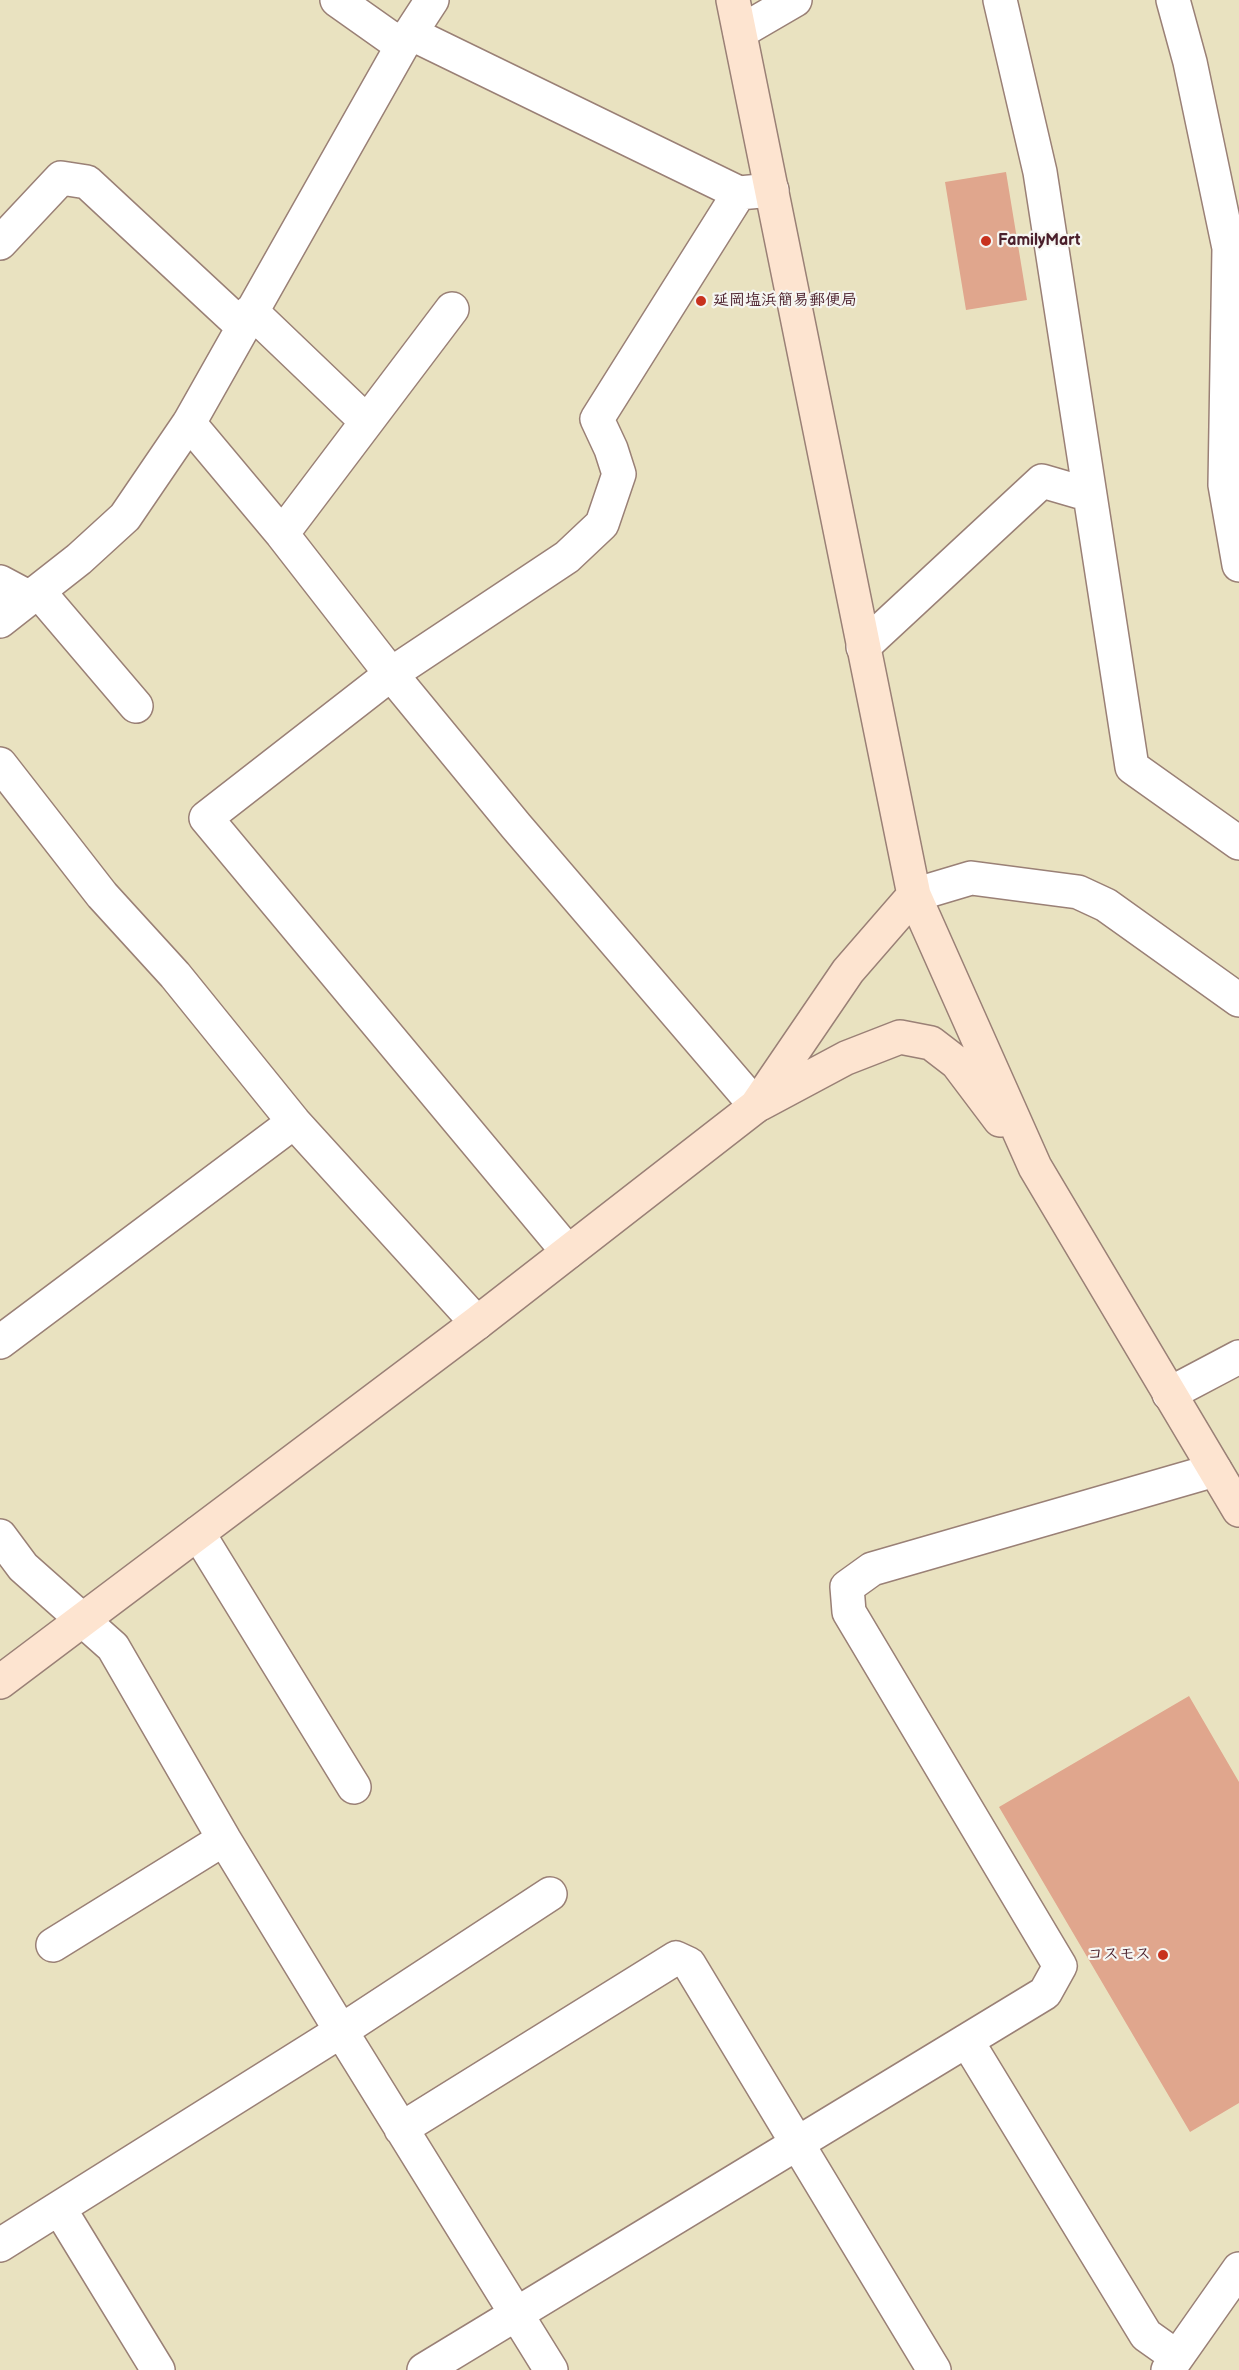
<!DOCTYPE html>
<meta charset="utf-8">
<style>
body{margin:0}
canvas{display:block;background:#e9e2c0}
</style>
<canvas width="1239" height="2370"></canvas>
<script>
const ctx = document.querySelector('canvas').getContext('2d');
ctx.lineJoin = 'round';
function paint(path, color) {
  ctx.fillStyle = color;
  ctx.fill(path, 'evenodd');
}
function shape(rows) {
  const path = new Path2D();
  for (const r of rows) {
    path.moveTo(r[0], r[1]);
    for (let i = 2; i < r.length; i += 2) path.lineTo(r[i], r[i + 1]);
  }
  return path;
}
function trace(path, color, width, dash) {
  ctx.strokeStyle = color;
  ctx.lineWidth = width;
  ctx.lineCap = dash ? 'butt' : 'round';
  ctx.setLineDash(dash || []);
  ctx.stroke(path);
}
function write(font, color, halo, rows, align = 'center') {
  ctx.font = font + ' "Balsamiq Sans","Klee One",sans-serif';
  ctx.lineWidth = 4.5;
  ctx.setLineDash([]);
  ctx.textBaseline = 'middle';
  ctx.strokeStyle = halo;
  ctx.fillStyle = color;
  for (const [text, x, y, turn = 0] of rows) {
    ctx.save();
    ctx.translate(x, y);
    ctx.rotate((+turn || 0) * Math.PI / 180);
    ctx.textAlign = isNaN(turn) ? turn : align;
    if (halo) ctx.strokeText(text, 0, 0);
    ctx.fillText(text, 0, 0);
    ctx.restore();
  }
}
const building = shape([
 [1006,172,1027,300,966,310,945,182],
 [1189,1696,1239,1782,1239,2103,1190,2132,999,1807]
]);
const street = shape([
 [337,0,402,46],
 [1000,0,1040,172,1090,495],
 [1173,0,1190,62,1229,248,1225,485,1239,565],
 [740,32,795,0],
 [410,33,739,193],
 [0,243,61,178,87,182,242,326],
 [251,311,366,421],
 [189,423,282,534,391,674,516,826,756,1106],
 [282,534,452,309],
 [0,582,30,598],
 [38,591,136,706],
 [0,621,79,559,125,517,189,423,402,46,432,0],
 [863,647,1042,481,1090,495,1132,767,1239,843],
 [0,764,102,895,175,975,294,1122,477,1323],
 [914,895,971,878,1078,892,1106,905,1239,1000],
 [568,1252,206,818,391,674,567,557,602,524,619,474,611,449,597,419,739,193,772,190],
 [0,1342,294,1122],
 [1169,1394,1239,1357],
 [198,1533,354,1787],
 [0,1536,23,1567,113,1647,224,1839,341,2031,551,2370],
 [53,1945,224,1839],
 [967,2041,1146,2335,1177,2357],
 [401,2129,676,1958,689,1964,934,2370],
 [59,2208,158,2370],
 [0,2245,341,2031,550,1894],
 [424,2370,1045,1993,1060,1966,849,1612,847,1587,872,1569,1215,1470],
 [1168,2370,1239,2269]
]);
const secondary = shape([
 [733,0,914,895,1035,1167,1239,1510],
 [760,1104,846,1058,900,1037,931,1043,957,1063,1000,1120],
 [0,1682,477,1323,756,1106,848,971,914,895]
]);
const markers = [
 [986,241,6,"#c8321e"],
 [701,301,6,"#c8321e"],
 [1163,1955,6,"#c8321e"]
];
const poiNames = [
 ["FamilyMart",998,241],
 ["延岡塩浜簡易郵便局",713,301],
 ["コスモス",1151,1955,"right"]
];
paint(building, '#e0a68d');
trace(street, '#9a8076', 36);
trace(secondary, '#9a8076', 36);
trace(street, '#fff', 33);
trace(secondary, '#fde4d0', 33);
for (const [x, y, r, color] of markers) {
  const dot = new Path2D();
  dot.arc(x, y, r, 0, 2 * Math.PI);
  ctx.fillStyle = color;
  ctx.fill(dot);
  trace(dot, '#f6f6f2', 2);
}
write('bold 16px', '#4a1f2b', '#f6f6f2', poiNames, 'left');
</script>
